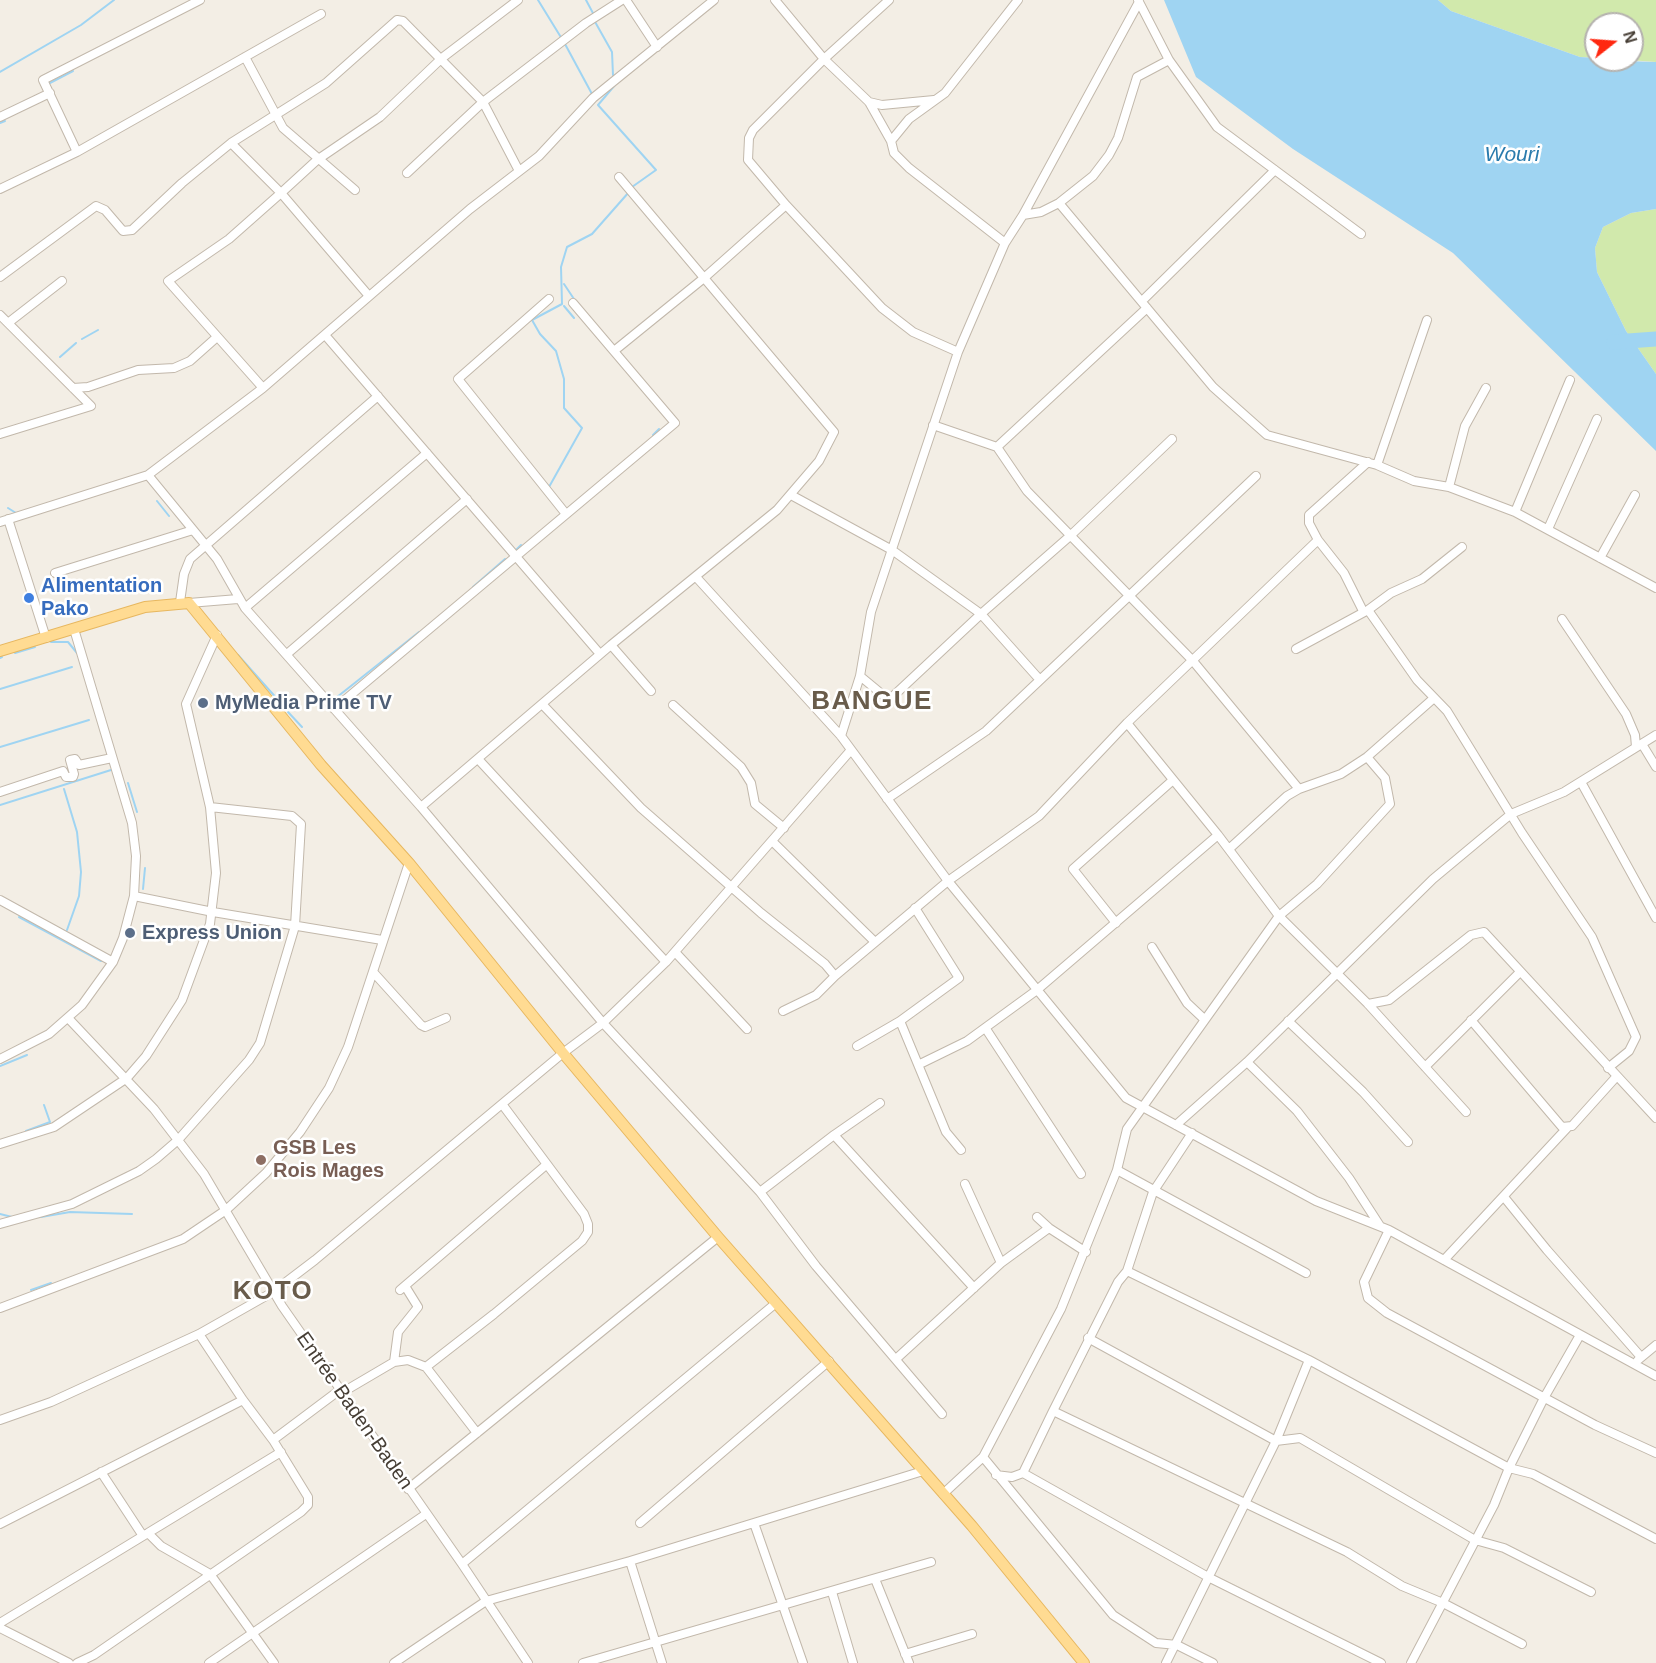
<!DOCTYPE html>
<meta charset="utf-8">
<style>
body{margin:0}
#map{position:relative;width:1656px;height:1663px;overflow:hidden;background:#f3eee5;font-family:Arial,sans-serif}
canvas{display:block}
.north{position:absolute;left:1584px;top:12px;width:60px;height:60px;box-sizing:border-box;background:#fff;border:2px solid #b5b2ae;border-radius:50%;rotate:73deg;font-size:16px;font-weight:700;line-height:24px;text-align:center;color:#463e35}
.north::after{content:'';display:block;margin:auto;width:21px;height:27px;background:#ff2810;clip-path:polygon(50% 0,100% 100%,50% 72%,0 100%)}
</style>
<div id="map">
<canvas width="1656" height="1663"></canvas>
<div class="north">N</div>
</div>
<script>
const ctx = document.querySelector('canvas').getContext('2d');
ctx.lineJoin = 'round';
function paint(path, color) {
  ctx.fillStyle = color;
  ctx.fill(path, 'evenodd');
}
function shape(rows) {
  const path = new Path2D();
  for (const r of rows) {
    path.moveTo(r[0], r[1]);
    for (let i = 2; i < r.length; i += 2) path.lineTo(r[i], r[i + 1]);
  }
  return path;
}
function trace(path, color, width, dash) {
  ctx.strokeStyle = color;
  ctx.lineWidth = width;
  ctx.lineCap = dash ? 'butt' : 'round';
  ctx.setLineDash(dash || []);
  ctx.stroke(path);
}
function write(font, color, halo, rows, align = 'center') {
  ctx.font = font + ' Arial,sans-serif';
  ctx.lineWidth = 5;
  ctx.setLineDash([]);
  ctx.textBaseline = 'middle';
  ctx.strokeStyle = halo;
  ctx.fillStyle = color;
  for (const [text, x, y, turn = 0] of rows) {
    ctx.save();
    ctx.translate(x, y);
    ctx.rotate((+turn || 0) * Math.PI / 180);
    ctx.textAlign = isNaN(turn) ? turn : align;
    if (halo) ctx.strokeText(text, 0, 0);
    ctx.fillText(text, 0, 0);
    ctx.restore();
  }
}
const green = shape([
 [1438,0,1656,0,1656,62,1629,60,1632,60,1632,24,1596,24,1596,58,1580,57,1451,11],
 [1656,209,1656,374,1626,331,1597,272,1595,248,1603,227,1631,213]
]);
const water = shape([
 [1164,0,1438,0,1451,11,1580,57,1596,58,1596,60,1656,62,1656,209,1631,213,1603,227,1595,248,1597,272,1626,331,1656,374,1656,451,1453,253,1293,149,1196,77]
]);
const stream = shape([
 [538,0,562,39],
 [586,0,594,15],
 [594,20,612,52,613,75],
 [565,44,592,94],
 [0,72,81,25,114,0],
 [48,84,73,71],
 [615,85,598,105,656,170,632,187],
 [0,123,5,121],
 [564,284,576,302],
 [564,306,574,318],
 [82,339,98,330],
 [60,357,76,343],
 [653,435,659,429],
 [549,487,582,428,564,408,564,379,556,351,540,334,532,320,562,304,561,267,567,247,592,234,629,192],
 [157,501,169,516],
 [8,508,16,513],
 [514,552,521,545],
 [473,587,505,559],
 [51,642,68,642,77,653],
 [15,653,35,647],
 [238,655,287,710],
 [0,658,2,657],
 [0,689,72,667],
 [332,701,419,632],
 [288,712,302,727],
 [0,747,89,720],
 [128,783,137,812],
 [64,789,77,832,81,872,79,896,67,930],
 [0,805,111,770],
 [143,889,145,868],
 [19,917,101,961],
 [0,1066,27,1055],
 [26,1131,50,1122,44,1105],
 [0,1214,12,1217],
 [41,1217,70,1212,132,1214],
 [31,1290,51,1283]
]);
const river = shape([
 [1614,342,1656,339]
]);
const minor = shape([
 [626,0,657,47],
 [775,0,824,59,869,102,891,141],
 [889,0,824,59,753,130,749,138,748,160,786,205,882,308,913,332,958,352],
 [1138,0,1169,60,1217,127,1361,234],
 [245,57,283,128,355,190],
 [869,102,882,105,934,100],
 [0,117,50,93],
 [231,143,281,193,229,239,168,281,263,388],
 [77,152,43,80,200,0],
 [407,173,483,102,586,23,622,0],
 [0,189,77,152,321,14],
 [1059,203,1213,387,1267,435,1377,465,1414,481,1449,487,1515,512,1570,380],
 [1023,215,1139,2],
 [1005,243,909,168,894,153,891,141,909,119,945,93,1018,0],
 [0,277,96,206,105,210,123,231,132,230,182,183,231,143,326,83,397,20,403,21,483,102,519,171],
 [369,296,281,193,317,160,380,117,442,58,518,0],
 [549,299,458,379,566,514],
 [1142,301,1275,170],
 [0,315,91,406,0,434],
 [8,323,62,281],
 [325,335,600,654],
 [614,351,704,278,786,205],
 [73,388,88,387,138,370,174,368,190,361,217,337],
 [933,425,997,447,1027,491,1193,661,1299,789],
 [997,447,1147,308],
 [1377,465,1427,320],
 [148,475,217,559,245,608,421,807,603,1023,760,1192,816,1266,942,1414],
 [1449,487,1465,426,1486,388],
 [791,495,892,550,981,614,1040,680],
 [1515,512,1656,588],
 [8,519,46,638],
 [0,522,148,475,263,388,470,209,539,156,593,98,714,0],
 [1548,529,1597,419],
 [1600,558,1635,495],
 [55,573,193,530],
 [696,577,841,736,948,881,1126,1098,1316,1201,1389,1230,1656,1376],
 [180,602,184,574,190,559,378,396],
 [189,603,238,599],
 [245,608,427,453],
 [1368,610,1417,680,1447,711,1522,833,1592,937,1636,1037,1629,1051,1608,1068],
 [1363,611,1344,573,1318,540,1309,523,1309,515,1368,462],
 [1562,619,1626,714,1635,735,1636,747],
 [611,645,651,691],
 [1296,649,1368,610,1391,593,1422,579,1462,547],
 [287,654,467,499],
 [860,676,889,700,981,614,1070,536,1172,439],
 [542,704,641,808,761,913,825,964,835,976,948,881,1039,816,1127,723,1318,540],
 [673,705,741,767,751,783,755,804,784,828],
 [334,709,675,423,573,303],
 [1127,723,1218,835,1279,916,1317,884,1390,804,1385,778,1367,757],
 [841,736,860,676,871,612,958,352,1005,243,1023,215,1041,212,1059,203,1093,176,1109,155,1118,138,1137,77,1169,60],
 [1642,744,1656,767],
 [478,759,666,962],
 [1581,782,1656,918],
 [0,792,63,771,66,777,73,777,74,774,70,760,75,759,79,765,112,758],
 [887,799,986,731,1256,476],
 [421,807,611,645,777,510,819,461,834,432,619,177],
 [772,841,875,942],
 [1229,849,1287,796,1299,789,1341,774,1367,757,1434,698],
 [134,896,213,912,382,940],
 [0,900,113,962],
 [1116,923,1073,869,1173,780],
 [1152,947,1187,1003,1204,1019],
 [675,952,747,1029],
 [374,973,421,1025,425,1027,446,1018],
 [1368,1004,1389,1000,1471,935,1484,932,1656,1118],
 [783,1011,816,995,835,976],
 [69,1019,154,1109,204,1174,282,1306,462,1564,528,1663],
 [1471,1020,1562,1127,1572,1126,1617,1076],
 [900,1021,946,1132,961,1150],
 [1288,1021,1363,1092,1408,1142],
 [986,1029,1081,1174],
 [857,1046,900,1021,959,978,915,908],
 [0,1059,49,1034,82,1005,113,962,123,938,134,896,136,856,132,823,74,629],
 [1247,1062,1297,1111,1349,1178,1380,1226],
 [920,1064,967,1041,1037,990,1218,835],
 [1425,1067,1520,972],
 [1176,1125,1247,1062,1433,879,1511,814,1564,792,1656,735],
 [834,1135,974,1288],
 [0,1144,54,1127,127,1078,146,1056,182,1000,210,924,216,873,210,807,186,704,217,635],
 [965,1184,1001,1263],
 [760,1192,834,1135,880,1103],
 [1504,1197,1547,1250,1641,1357],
 [1037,1217,1049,1228,1086,1252],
 [0,1224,72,1204,139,1171,156,1159,178,1140,249,1060,260,1043,295,926,301,824,292,816,210,807],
 [1389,1230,1364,1282,1368,1298,1387,1313,1595,1425,1656,1453],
 [1444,1260,1567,1128],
 [1127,1271,1309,1360,1509,1468,1533,1474,1656,1539],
 [1306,1273,1117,1170,1127,1129,1279,916,1368,1004,1466,1112],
 [400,1290,546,1165],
 [0,1308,183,1239,226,1210,266,1173,300,1132,329,1088,348,1047,409,863],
 [1088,1338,1276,1441,1300,1438,1475,1540,1504,1548,1591,1592],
 [896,1359,1001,1263,1049,1228],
 [1638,1360,1656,1345],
 [394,1362,398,1332,418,1307,405,1286],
 [426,1367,494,1314,582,1241,588,1232,588,1224,584,1214,502,1104],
 [343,1392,394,1362,408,1360,426,1367,477,1433],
 [1053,1411,1118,1282,1127,1271,1153,1192,1192,1133],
 [0,1420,51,1402,199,1334,273,1292,315,1260,563,1053,603,1023,666,962,851,750],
 [273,1440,341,1389],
 [983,1457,1113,1615,1156,1643,1177,1645,1213,1663],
 [101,1472,143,1536],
 [1023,1473,1210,1578,1381,1663],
 [996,1475,1012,1477,1023,1473,1053,1411,1347,1552,1402,1586,1443,1603,1522,1644],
 [408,1489,718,1237],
 [943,1494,983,1457,1061,1309,1117,1170],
 [640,1523,829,1361],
 [754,1523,803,1663],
 [0,1524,243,1400],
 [148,1533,161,1546,210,1574,274,1663],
 [630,1561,662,1663],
 [462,1564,776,1303],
 [875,1579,909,1663],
 [832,1592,853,1663],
 [0,1623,281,1452],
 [0,1628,69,1663],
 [905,1654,972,1634],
 [77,1663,94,1655,301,1512,308,1505,308,1497,273,1440,243,1400,199,1334],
 [209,1663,426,1514],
 [394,1663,486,1601,630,1561,923,1471],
 [583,1663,931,1562],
 [1166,1663,1276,1441,1309,1360],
 [1411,1663,1494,1505,1509,1468,1544,1398,1580,1335]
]);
const major = shape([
 [0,651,145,607,189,603,321,765,409,863,563,1053,718,1237,972,1526,1084,1663]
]);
const markers = [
 [29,598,6,"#3f7fe0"],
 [203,703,6,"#5c6f8a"],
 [130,933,6,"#5c6f8a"],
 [261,1160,6,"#8d6e63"]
];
const shopNames = [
 ["Alimentation",41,586],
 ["Pako",41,609]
];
const serviceNames = [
 ["MyMedia Prime TV",215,703],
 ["Express Union",142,933]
];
const educationNames = [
 ["GSB Les",273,1148],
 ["Rois Mages",273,1171]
];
const streetNames = [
 ["Entrée Baden-Baden",354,1411,55]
];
const waterNames = [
 ["Wouri",1512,155]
];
const districtNames = [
 ["BANGUE",872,702],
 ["KOTO",273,1292]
];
paint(green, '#d1e9ac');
paint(water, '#9fd4f2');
trace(stream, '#9fd4f2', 2);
trace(river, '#9fd4f2', 15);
trace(minor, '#c2b8ab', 10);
trace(major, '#e7b75f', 12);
trace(minor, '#fff', 8);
trace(major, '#ffdb92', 10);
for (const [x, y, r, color] of markers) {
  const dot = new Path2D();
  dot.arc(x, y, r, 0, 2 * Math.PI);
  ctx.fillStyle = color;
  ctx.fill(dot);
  trace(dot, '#fff', 2);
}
write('bold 20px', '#366cbe', '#fff', shopNames, 'left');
write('bold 20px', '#4e5e75', '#fff', serviceNames, 'left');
write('bold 20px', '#785e54', '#fff', educationNames, 'left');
write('20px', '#463e35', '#fff', streetNames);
write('italic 21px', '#2a7bad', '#fff', waterNames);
ctx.letterSpacing = '1.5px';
write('bold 26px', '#695c4b', '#fff', districtNames);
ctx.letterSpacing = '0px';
</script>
